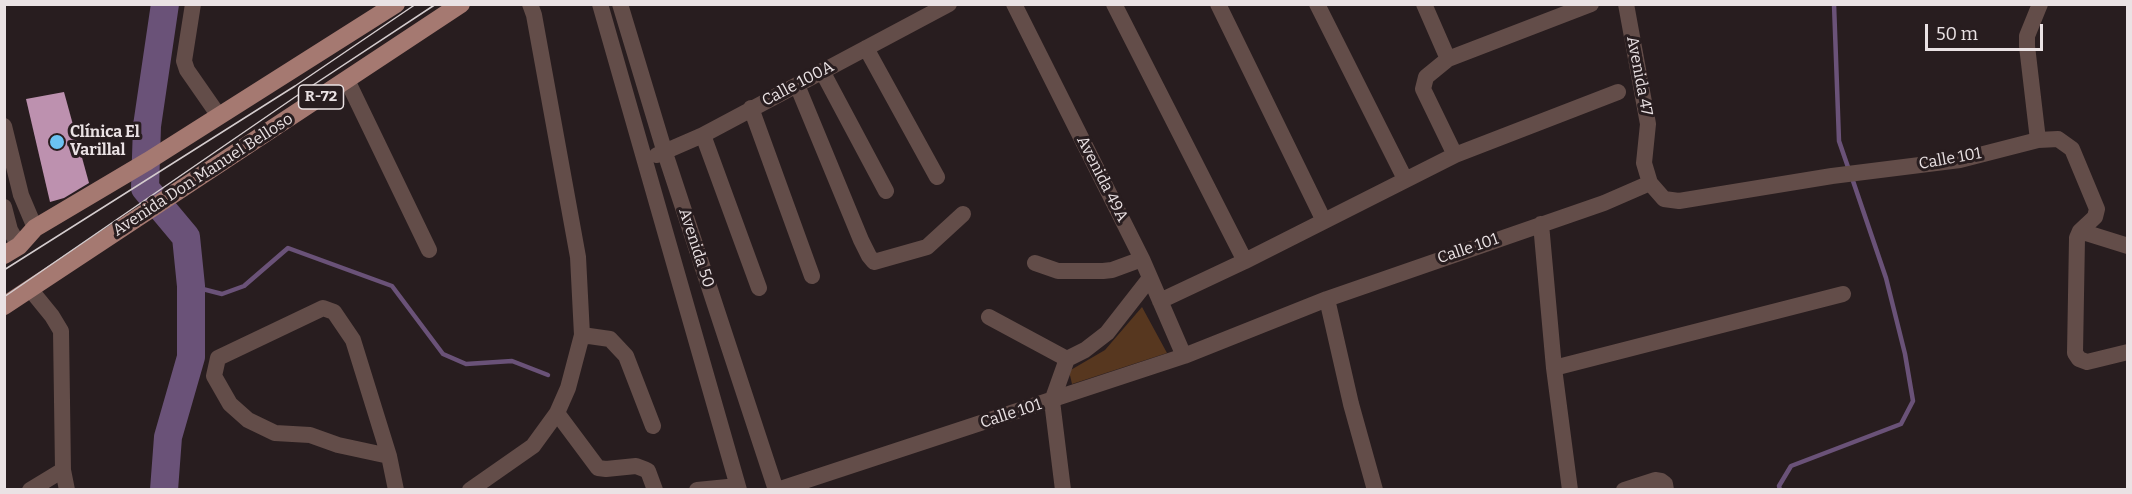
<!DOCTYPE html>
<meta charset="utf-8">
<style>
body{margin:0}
#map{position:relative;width:2132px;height:494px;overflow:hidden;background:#281d1f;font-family:Bitter,serif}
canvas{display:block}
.frame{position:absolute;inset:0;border:6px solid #eae2e4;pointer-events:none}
.scale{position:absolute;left:1925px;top:24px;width:118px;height:27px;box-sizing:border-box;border:3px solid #eae2e4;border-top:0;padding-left:8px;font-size:18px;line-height:21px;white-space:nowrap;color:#eae2e4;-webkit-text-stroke:4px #281d1f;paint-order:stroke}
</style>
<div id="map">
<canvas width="2132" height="494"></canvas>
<div class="frame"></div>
<div class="scale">50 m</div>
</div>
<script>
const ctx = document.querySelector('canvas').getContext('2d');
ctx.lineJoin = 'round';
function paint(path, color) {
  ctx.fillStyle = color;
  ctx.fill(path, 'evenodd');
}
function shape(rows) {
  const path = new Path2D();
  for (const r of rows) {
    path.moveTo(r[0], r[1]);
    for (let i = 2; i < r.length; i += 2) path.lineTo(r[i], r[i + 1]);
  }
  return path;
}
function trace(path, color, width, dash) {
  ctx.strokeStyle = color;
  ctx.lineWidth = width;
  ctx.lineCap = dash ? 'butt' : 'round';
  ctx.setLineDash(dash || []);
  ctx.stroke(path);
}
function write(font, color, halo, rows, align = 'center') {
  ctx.font = font + ' Bitter,serif';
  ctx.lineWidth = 6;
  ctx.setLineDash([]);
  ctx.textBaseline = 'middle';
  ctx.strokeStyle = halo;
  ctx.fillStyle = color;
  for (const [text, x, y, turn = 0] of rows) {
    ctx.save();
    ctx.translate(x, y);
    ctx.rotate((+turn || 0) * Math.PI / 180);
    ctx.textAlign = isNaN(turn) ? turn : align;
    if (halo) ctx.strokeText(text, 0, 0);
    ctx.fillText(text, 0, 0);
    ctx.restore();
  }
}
const green = shape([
 [1142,307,1167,353,1072,384,1069,371,1105,350]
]);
const stream = shape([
 [1834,4,1839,141,1849,170],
 [191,286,222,294,244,286,288,248,392,286,443,354,466,364,512,361,548,375],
 [1780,490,1779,486,1791,466,1901,424,1913,401,1905,354,1886,278,1852,178]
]);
const river = shape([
 [164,490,168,437,191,357,191,286,186,237,145,188,147,126,165,4]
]);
const building = shape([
 [64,92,89,183,64,198,50,202,26,99]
]);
const street = shape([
 [193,4,184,61,187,70,219,116],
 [600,4,739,490],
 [620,4,665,153,776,490],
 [1014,4,1142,259,1184,356],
 [1114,4,1245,261],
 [1218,4,1324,221],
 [1317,4,1405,179],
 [1424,4,1448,59],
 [1626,4,1648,124,1644,163,1650,183,1664,199,1679,201,1832,176,1960,160,2038,140,2027,46,2027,36,2040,4],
 [866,48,937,177],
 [822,71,886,191],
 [347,80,429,250],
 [797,85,861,240,869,256,874,262,927,247,963,214],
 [751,108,812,276],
 [4,126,21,195,35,228],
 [703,135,759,288],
 [2038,140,2058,139,2072,149,2097,209,2095,217,2080,231,2077,238,2075,353,2079,359,2087,362,2128,352],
 [657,155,703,135,949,4],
 [1455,155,1423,89,1426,77,1448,59,1591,4],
 [4,207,10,230,19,246],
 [1541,224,1554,368,1570,490],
 [2080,231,2128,246],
 [1035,263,1058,271,1103,271,1112,270,1142,259],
 [30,289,52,316,61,331,63,470,67,490],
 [1327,299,1351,404,1375,490],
 [1160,301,1245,261,1455,155,1618,92],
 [989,317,1067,359],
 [582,335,610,339,626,356,653,426],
 [1554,368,1843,294],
 [557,413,598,468,606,469,636,466,644,469,648,471,655,490],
 [389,456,338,445,310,435,275,433,248,420,230,404,214,376,218,358,323,308,334,312,353,340,389,456,396,490],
 [30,490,63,470],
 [470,490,533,446,557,413,568,388,582,335,578,257,534,15,530,4],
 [697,490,738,486],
 [777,490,1184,356,1327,299,1604,203,1650,183],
 [1063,490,1052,401,1067,359,1085,350,1107,333,1150,278],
 [1624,490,1655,480,1661,481,1665,484,1666,490]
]);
const primary = shape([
 [4,255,19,246,35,228,148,161,396,4],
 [4,306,461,4]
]);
const tram = shape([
 [4,270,295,86,416,4],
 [4,297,298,95,436,4]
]);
const markers = [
 [57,142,8,"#6bc3f2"]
];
const shields = [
 [321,97,45]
];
const shieldNames = [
 ["R-72",321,97]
];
const streetNames = [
 ["Avenida 47",1639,76,79],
 ["Calle 100A",798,84,-28],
 ["Calle 101",1950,159,-10],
 ["Avenida Don Manuel Belloso",203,175,-33],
 ["Avenida 49A",1102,179,63],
 ["Avenida 50",696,248,72],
 ["Calle 101",1468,249,-19],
 ["Calle 101",1011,414,-18]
];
const poiNames = [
 ["Clínica El",70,133],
 ["Varillal",70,151]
];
paint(green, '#57371f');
trace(stream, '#6a5278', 4.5);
trace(river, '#6a5278', 28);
paint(building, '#bd91af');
trace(street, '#634d49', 16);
trace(primary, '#a57971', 18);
trace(tram, '#d4ccce', 1.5);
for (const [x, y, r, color] of markers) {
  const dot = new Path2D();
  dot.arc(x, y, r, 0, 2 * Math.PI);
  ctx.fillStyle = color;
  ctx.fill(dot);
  trace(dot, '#281d1f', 2);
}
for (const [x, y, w] of shields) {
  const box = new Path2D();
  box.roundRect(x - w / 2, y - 12, w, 24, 4.5);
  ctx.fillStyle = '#281d1f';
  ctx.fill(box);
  trace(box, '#eae2e4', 1.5);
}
write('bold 15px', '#eae2e4', null, shieldNames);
write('16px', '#eae2e4', '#281d1f', streetNames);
write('bold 16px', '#eae2e4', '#281d1f', poiNames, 'left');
</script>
